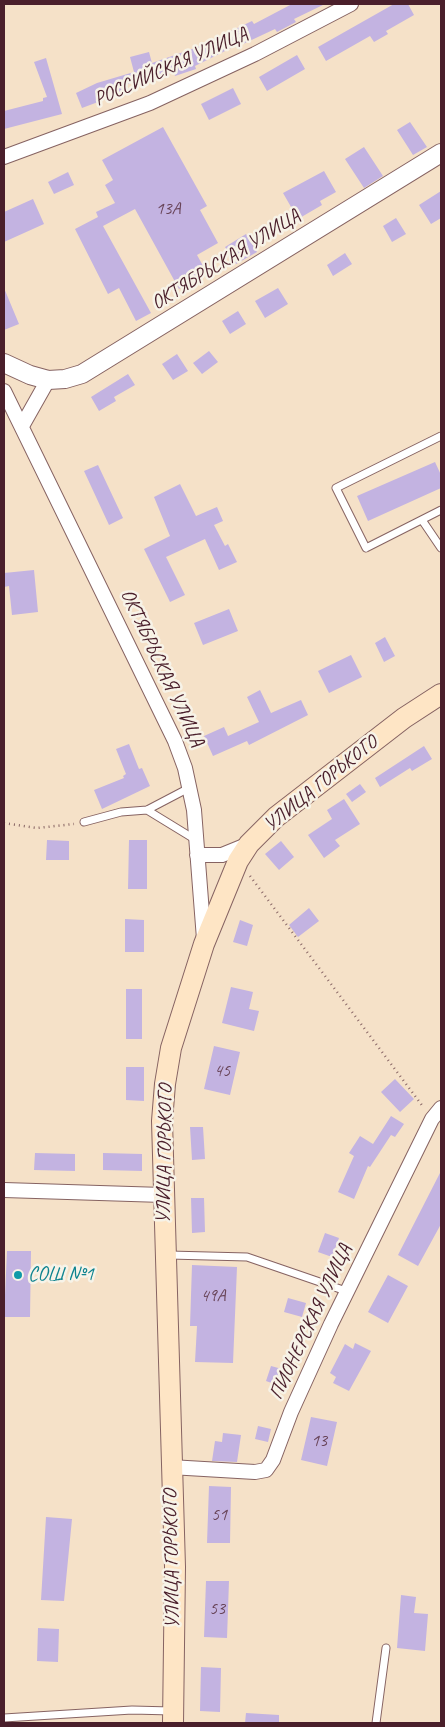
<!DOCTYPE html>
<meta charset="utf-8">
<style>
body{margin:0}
#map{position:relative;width:445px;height:1727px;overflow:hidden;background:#f5e1c8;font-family:Caveat,sans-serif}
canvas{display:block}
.frame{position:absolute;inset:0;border:5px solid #4a1f2b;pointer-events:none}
</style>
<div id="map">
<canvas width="445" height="1727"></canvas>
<div class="frame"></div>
</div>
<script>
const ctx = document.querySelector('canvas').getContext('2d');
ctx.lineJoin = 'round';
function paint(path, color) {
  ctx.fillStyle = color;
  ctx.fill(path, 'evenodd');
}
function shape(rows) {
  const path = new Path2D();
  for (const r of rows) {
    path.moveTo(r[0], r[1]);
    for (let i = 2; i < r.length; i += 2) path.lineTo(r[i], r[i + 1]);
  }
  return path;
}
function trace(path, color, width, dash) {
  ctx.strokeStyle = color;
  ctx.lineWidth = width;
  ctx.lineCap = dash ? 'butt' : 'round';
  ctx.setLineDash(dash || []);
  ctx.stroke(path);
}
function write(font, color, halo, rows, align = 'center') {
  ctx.font = font + ' Caveat,sans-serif';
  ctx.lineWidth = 5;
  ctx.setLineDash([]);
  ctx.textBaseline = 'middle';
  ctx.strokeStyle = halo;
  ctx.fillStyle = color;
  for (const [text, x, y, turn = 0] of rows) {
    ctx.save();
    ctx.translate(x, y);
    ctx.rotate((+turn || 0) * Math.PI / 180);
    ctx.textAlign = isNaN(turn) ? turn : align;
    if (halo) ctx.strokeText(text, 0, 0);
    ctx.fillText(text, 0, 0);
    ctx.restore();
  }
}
const building = shape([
 [292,4,325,4,294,19,296,22,277,32,275,29,243,44,243,42,195,66,196,69,175,76,174,72,120,86,122,91,97,99,98,102,82,108,76,93,97,83,134,72,130,57,149,52,152,63,195,48,252,21,254,24],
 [394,4,408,4,414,15,386,31,388,34,374,42,370,36,326,61,318,47],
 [297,55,305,69,267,91,259,77],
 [46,58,62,114,4,129,4,111,43,101,43,98,47,97,34,62],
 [233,88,241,104,209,120,201,104],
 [410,122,427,147,413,155,397,130],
 [163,127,207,206,200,210,218,243,197,255,207,273,179,289,135,209,103,226,151,313,136,321,119,288,108,294,75,229,98,217,96,212,115,203,105,185,113,180,102,160],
 [364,147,383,176,364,188,345,159],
 [324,171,336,192,320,201,322,205,298,219,283,193],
 [68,172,74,185,54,194,48,182],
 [441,191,441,218,431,224,419,205],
 [33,199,44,224,4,242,4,212],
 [396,218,406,234,392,242,383,226],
 [246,234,257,252,236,264,225,247],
 [345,253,352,264,333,276,327,265],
 [4,288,19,324,4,330],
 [278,288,288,304,265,318,255,301],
 [238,311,246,324,230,334,222,321],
 [209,351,218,362,202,374,193,363],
 [177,354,188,371,173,380,162,364],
 [128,374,135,385,114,397,116,401,99,411,91,397],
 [435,462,441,475,441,488,368,521,357,496],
 [98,465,123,518,109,525,84,471],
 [180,484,196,516,217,507,223,521,214,525,225,546,228,544,237,562,219,570,205,539,166,557,185,595,170,602,144,549,170,536,154,497],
 [34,570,38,612,12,615,9,586,4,587,4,573],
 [229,609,238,631,203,645,194,623],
 [385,637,395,656,384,662,375,643],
 [351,655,362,677,329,693,318,671],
 [260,690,271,713,301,700,308,715,249,745,247,741,213,756,204,736,224,727,228,736,259,722,247,697],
 [129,744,139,769,142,768,150,786,102,809,94,790,124,778,123,776,126,774,116,749],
 [424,746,432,759,412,771,410,768,380,787,375,778],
 [360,784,366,792,352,802,346,794],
 [344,799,360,824,335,840,340,846,324,858,308,835,332,819,327,810],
 [47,840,69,841,69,860,46,860],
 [129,840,147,840,147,889,128,889],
 [281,841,294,857,279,870,265,854],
 [309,908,319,921,298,937,289,925],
 [125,919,144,920,144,952,125,952],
 [240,920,253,925,247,946,233,942],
 [231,987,253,992,249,1009,259,1011,254,1031,222,1023],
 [126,989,142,989,142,1039,126,1039],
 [214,1046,240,1052,230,1095,204,1089],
 [126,1067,144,1067,144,1101,126,1100],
 [395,1079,414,1099,400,1112,381,1092],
 [391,1116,404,1124,395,1137,391,1135,370,1167,368,1166,354,1199,338,1192,354,1156,349,1153,360,1136,373,1144],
 [190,1127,203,1127,205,1159,192,1160],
 [35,1153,75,1154,75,1171,34,1170],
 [103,1153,142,1154,142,1171,103,1170],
 [441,1171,441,1224,418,1266,398,1255],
 [191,1198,204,1198,205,1232,192,1233],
 [325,1233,339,1238,332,1257,318,1252],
 [7,1251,31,1251,30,1317,4,1317],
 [192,1265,237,1267,233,1363,195,1362,197,1326,190,1326],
 [388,1275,408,1286,388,1323,368,1312],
 [288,1298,306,1303,302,1317,284,1312],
 [355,1343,371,1351,349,1391,333,1383,336,1377,330,1373,345,1344,353,1349],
 [271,1366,282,1369,277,1385,266,1381],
 [311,1417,337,1422,327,1466,301,1460],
 [258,1426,271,1429,268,1442,255,1439],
 [223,1433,241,1435,237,1462,212,1461,215,1441,222,1442],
 [209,1486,231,1487,230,1543,207,1543],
 [46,1517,72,1519,64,1601,41,1600],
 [206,1581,229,1581,227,1638,204,1637],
 [401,1595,416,1597,414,1613,428,1614,425,1651,397,1648],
 [38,1628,59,1629,58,1662,37,1661],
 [201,1667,221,1668,220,1712,200,1711],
 [246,1713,279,1715,279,1723,245,1723]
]);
const path = shape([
 [4,823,37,828,74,824],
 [250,876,424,1108]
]);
const service = shape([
 [441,436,336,488,366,548,441,510],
 [422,520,441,548],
 [147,810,196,840],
 [84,822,121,812,147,810,189,788],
 [169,1255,247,1257,346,1291],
 [4,1718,132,1710,172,1711],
 [376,1723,386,1648]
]);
const minor = shape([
 [4,157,150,103,255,54,351,4],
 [4,391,175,741,185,768,194,810,204,939],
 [22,426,48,380],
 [197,855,222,855,249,844],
 [4,1190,163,1195],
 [170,1467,255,1472,266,1470,273,1460,291,1412,331,1324,432,1119,441,1108]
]);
const tertiary = shape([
 [4,363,30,375,48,380,65,379,82,374,441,153]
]);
const secondary = shape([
 [173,1723,175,1567,162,1121,165,1084,171,1048,204,944,238,861,249,844,276,817,404,718,441,694]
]);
const markers = [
 [18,1275,5,"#0f9aa8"]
];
const numberNames = [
 ["13А",168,209],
 ["45",222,1071],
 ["49А",213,1296],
 ["13",319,1441],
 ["51",219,1515],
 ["53",217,1609]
];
const streetNames = [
 ["РОССИЙСКАЯ УЛИЦА",171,67,-24],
 ["ОКТЯБРЬСКАЯ УЛИЦА",226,260,-32],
 ["ОКТЯБРЬСКАЯ УЛИЦА",162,668,65],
 ["УЛИЦА ГОРЬКОГО",321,784,-39],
 ["УЛИЦА ГОРЬКОГО",165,1154,-89],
 ["ПИОНЕРСКАЯ УЛИЦА",311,1322,-65],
 ["УЛИЦА ГОРЬКОГО",172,1559,-91]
];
const cultureNames = [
 ["СОШ №1",28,1275]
];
paint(building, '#c3b3e1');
trace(service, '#866362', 9);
trace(minor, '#866362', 16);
trace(tertiary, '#866362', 20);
trace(secondary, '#866362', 22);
trace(path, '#866362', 2.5, [1, 4]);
trace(service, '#fff', 7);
trace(minor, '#fff', 14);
trace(tertiary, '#fff', 18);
trace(secondary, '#fee5c5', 20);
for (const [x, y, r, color] of markers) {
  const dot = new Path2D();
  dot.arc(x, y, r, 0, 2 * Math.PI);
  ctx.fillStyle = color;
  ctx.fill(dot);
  trace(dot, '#f7f3e8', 2);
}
write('18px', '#684458', null, numberNames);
write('20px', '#4a1f2b', '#f7f3e8', streetNames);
write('20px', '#0d838f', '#f7f3e8', cultureNames, 'left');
</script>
